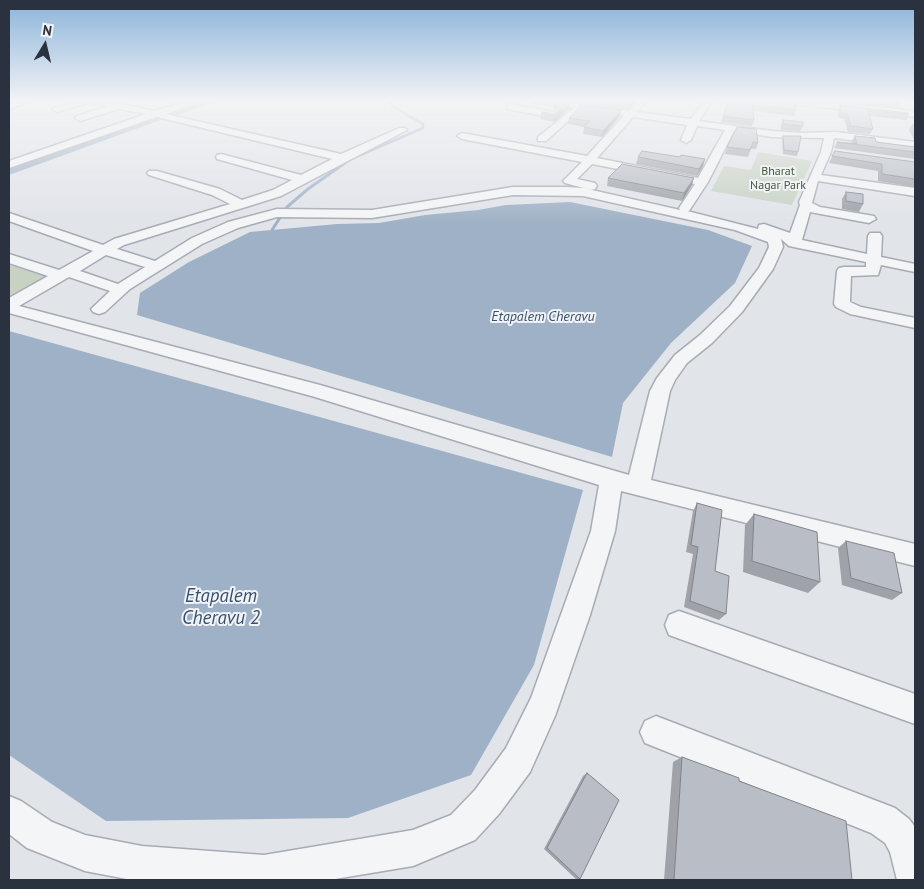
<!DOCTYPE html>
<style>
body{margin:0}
#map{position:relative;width:924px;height:889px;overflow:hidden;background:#e1e4e9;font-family:"PT Sans",sans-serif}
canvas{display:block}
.frame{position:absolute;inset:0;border:10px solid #2b323f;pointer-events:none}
.north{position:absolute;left:20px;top:20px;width:50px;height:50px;-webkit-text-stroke:4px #f1f3f6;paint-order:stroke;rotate:9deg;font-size:14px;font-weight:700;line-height:20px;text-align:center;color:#2b323f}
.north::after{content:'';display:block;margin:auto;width:18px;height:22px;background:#2b323f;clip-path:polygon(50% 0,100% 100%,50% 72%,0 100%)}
</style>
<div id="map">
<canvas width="924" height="889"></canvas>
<div class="frame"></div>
<div class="north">N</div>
</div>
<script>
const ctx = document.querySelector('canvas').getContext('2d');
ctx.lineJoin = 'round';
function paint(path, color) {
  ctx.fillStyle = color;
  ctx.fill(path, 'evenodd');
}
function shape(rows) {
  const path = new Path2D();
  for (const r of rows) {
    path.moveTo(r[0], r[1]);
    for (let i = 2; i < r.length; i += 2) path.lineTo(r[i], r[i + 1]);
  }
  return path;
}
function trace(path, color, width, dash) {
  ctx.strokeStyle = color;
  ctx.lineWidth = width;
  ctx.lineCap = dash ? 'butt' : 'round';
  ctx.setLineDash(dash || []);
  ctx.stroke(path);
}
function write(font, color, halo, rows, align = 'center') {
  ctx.font = font + ' "PT Sans",sans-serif';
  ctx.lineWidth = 4;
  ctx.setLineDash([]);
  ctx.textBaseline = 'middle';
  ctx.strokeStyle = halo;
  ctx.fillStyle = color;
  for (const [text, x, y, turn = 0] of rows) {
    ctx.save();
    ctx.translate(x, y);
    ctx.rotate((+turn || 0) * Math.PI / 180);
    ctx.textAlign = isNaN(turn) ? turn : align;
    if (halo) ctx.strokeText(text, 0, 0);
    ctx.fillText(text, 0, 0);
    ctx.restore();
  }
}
const green = shape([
 [758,152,812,161,792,205,711,191,724,166,751,170],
 [9,265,48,277,9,299]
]);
const water = shape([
 [570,202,708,230,752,246,735,283,671,343,623,403,612,457,137,315,140,293,189,262,250,232,337,224,379,223,425,215,478,210,506,205],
 [9,331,583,490,534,665,471,775,348,818,106,821,9,755]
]);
const streamFar1 = shape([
 [341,166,351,159,423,128,423,124,392,106,390,100]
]);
const stream = shape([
 [272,230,287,207,308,189,342,165]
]);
const canal = shape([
 [209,100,219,100,176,116,169,114,209,100],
 [159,116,166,118,9,175,9,169,159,116]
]);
const minor = shape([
 [23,100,35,100,9,109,9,103,23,100],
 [81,100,103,100,155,111,190,100,201,100,200,102,166,114,341,154,399,128,405,128,407,130,281,196,124,245,117,249,155,261,192,238,228,222,277,209,372,210,513,187,566,187,583,188,680,210,679,208,695,184,592,164,577,179,595,183,597,186,595,189,591,190,565,183,563,181,582,162,462,139,457,136,462,133,587,156,624,115,536,103,532,100,551,100,629,111,639,100,647,100,637,112,691,119,705,100,713,100,699,121,772,131,801,133,836,132,915,142,915,148,834,138,831,152,821,175,915,188,915,196,818,181,812,203,820,207,874,216,876,219,869,223,810,212,802,240,867,254,868,236,870,233,880,233,882,236,881,257,915,264,915,272,881,265,878,275,851,276,850,302,861,307,915,318,915,328,850,314,836,307,834,304,837,271,839,268,844,267,866,267,866,262,789,246,781,239,783,247,773,269,742,312,712,343,687,363,675,380,670,391,651,480,915,544,915,566,621,491,615,531,590,615,555,716,530,772,499,814,475,840,413,866,329,880,132,880,85,871,27,848,9,834,9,796,21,801,52,822,85,835,142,846,264,855,413,830,451,815,475,790,506,748,531,698,591,531,599,485,315,397,9,313,9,298,48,276,9,263,9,254,59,270,93,251,9,221,9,213,103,245,114,239,230,204,212,195,149,175,147,173,149,171,157,171,220,189,242,200,273,190,292,180,217,159,216,157,217,155,221,154,301,175,332,159,157,117,9,168,9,161,146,114,119,109,80,121,75,118,77,116,108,106,91,102,57,112,52,109,81,100],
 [633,117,687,125,681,140,686,143,691,140,697,126,725,130,698,178,597,158,633,117],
 [734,131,772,137,824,138,821,152,799,202,800,205,790,233,764,224,759,225,758,229,687,211,689,211,708,182,734,131],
 [513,195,583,196,735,230,768,242,769,247,759,268,730,306,700,335,675,355,657,378,650,391,629,475,320,385,19,306,69,277,110,291,91,309,93,312,99,314,105,312,130,289,202,244,238,228,277,217,372,218,513,195],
 [106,255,145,267,118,284,80,271,106,255],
 [779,100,804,100,915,111,915,117,783,103,779,100],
 [510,104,554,112,559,115,554,118,507,109,507,105,510,104],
 [574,108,577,109,577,113,546,141,538,141,538,137,574,108],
 [679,611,915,694,915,724,669,635,665,625,669,615,679,611],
 [656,716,895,808,909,819,915,827,915,880,897,880,890,852,885,843,871,833,645,743,640,732,645,721,656,716]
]);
const wall = shape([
 [563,100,638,100,628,109],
 [729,100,796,110,794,116,753,111,754,120,752,126,721,122],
 [819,100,901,100,902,102,899,108],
 [554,104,569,109,554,122,540,119,541,114,554,114,558,112,553,109],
 [840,105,909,114,906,120,870,116,873,129,870,134,848,132,844,119,839,118,838,111],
 [620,116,602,137,583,134,584,127,568,124,569,118],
 [783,120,803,126,800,131,781,130,781,125],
 [912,124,915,124,915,140,914,140,909,130],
 [737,127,758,143,756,149,751,149,748,157,725,154,727,147],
 [783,136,798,152,797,156,783,154,782,139],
 [855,136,876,142,915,147,915,159,834,148,837,142,852,143,851,142],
 [835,151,915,162,915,187,878,181,878,171,829,163],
 [638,157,680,157,705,159,703,166,697,176,636,164],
 [608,178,692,185,682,201,607,186],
 [846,192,863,204,859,212,842,209,842,199],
 [697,503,715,571,726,614,719,620,684,607,693,554,686,552,693,511],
 [754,514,820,582,808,593,743,572,745,525],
 [846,541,902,593,892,600,842,585,838,548],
 [682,757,739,781,852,880,664,880,673,762],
 [587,773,580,879,577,880,544,849,583,776]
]);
const shadedWall = shape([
 [634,100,638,100,628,109,629,104],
 [570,104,569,109,554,122,555,116],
 [621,110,620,116,602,137,603,131],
 [705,159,703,166,697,176,699,169],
 [694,178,692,185,682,201,684,193]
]);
const building = shape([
 [601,100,634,100,629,104,601,100],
 [729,100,796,100,796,110,752,105,754,120,723,116,729,100],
 [881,100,901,100,902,102,881,100],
 [556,102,570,104,555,116,541,114,543,112,554,114,561,111,561,108,554,104,556,102],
 [580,105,621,110,603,131,584,127,590,121,569,118,579,108,580,105],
 [840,105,908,113,909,114,868,110,873,129,851,126,847,114,841,113,840,105],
 [783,120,803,122,803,126,784,124,783,120],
 [737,127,756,129,758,143,753,142,750,150,727,147,737,127],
 [783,136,801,136,798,152,784,150,783,136],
 [855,136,875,138,876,142,915,147,915,152,837,142,857,144,855,136],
 [642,151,680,157,681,155,705,159,699,169,638,157,642,151],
 [835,151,915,162,915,179,882,174,882,164,832,156,835,151],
 [622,164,694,178,684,193,608,178,622,164],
 [846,192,863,194,863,204,846,201,846,192],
 [697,503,722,510,715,571,729,576,726,614,690,601,698,547,691,545,697,503],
 [754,514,817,532,820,582,752,561,754,514],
 [846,541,894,553,902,593,851,578,846,541],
 [682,757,739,778,739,781,846,821,852,880,674,880,682,757],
 [587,773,619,800,580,879,547,848,587,773]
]);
const farParknames = [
 ["Bharat",778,172],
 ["Nagar Park",778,186]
];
const farWaternames = [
 ["Etapalem Cheravu",543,317]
];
const nearWaternames = [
 ["Etapalem",221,597],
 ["Cheravu 2",221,619]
];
paint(green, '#c7d2c3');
paint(water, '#9fb1c6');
trace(streamFar1, '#9fb1c6', 2.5);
trace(stream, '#9fb1c6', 3);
paint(canal, '#9fb1c6');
trace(minor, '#a7abb3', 3);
paint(minor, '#f4f5f7');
paint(wall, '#9fa3a9');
paint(shadedWall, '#82848a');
paint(building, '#b9bdc5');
trace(building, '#82848a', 1);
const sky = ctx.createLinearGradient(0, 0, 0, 224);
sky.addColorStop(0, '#8bb3da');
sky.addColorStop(0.45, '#f2f3f5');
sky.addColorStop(1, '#f2f3f500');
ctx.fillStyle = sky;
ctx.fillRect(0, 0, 924, 224);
write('12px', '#3f5a39', '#f1f3f6', farParknames);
write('italic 14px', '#385070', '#f1f3f6', farWaternames);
write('italic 19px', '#385070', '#f1f3f6', nearWaternames);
</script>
